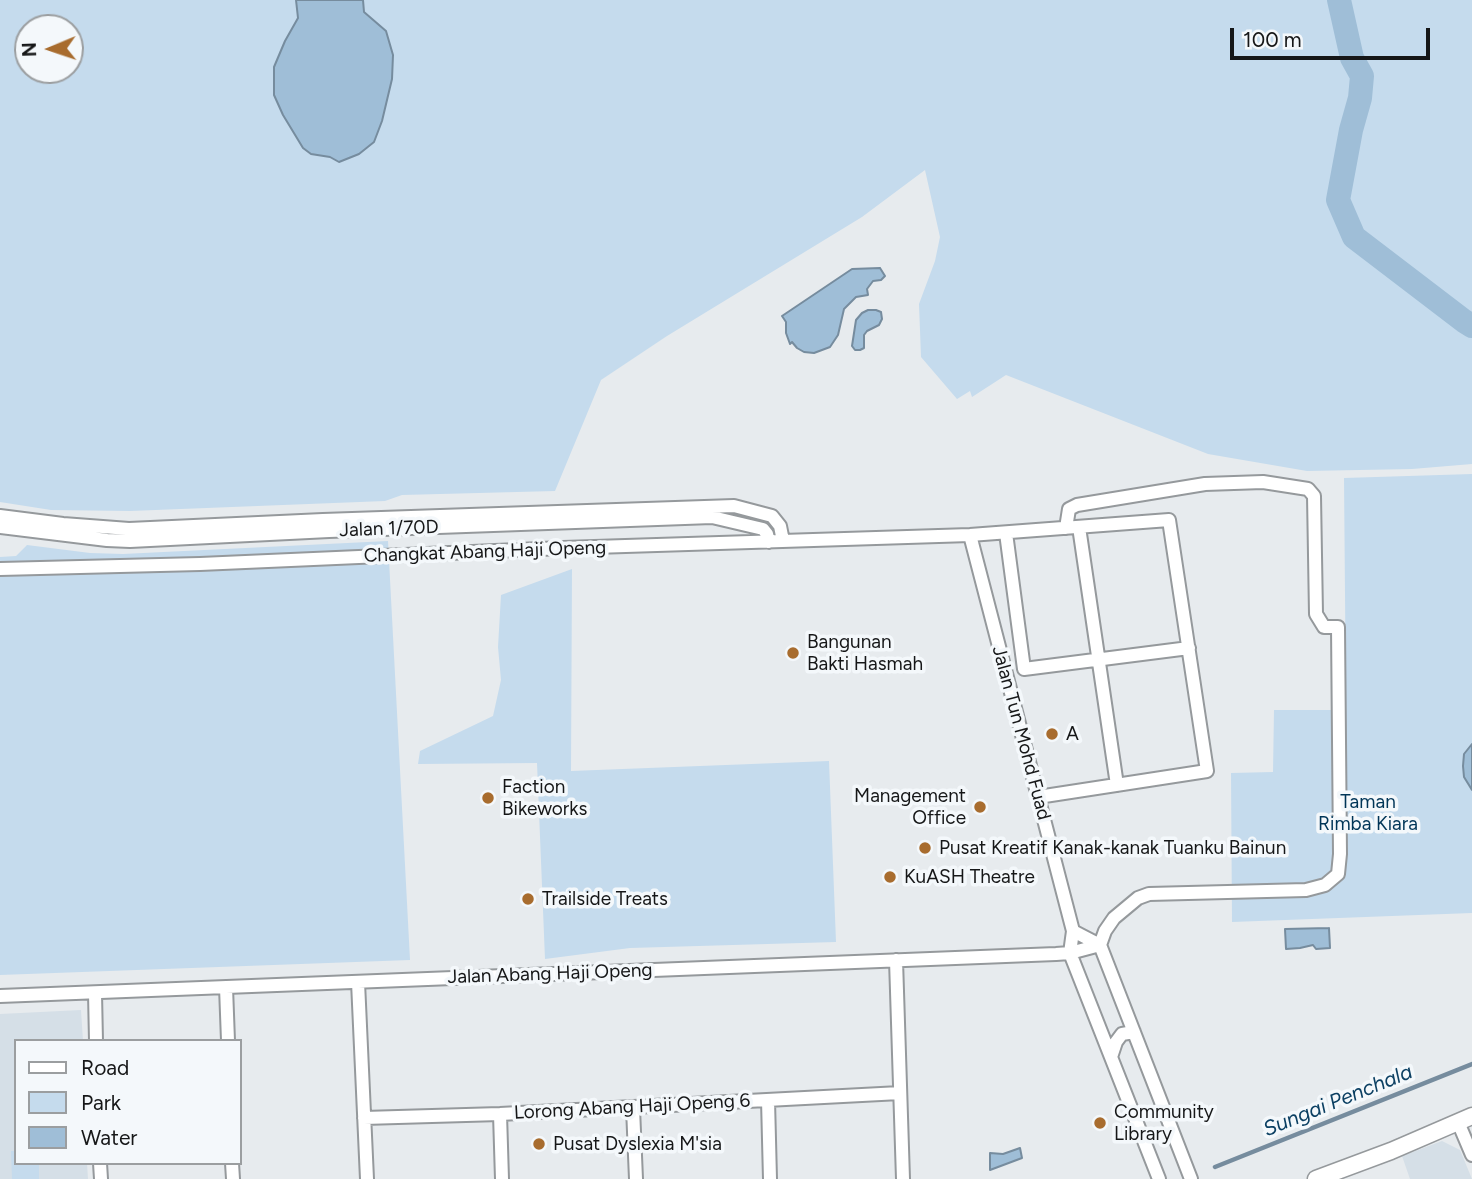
<!DOCTYPE html>
<style>
body{margin:0}
#map{position:relative;width:1472px;height:1179px;overflow:hidden;background:#e7ebee;font-family:Figtree,sans-serif}
canvas{display:block}
.legend{position:absolute;left:14px;top:1039px;width:228px;height:126px;box-sizing:border-box;background:#f4f8fb;border:2px solid #9b9ea0;margin:0;padding:9px 12px;list-style:none;font-size:21px;color:#161718}
.legend li{display:flex;align-items:center;gap:14px;height:35px}
.legend b{width:35px;border:2px solid #9b9ea0}
.north{position:absolute;left:14px;top:14px;width:70px;height:70px;box-sizing:border-box;background:#f4f8fb;border:2px solid #9b9ea0;border-radius:50%;rotate:268deg;font-size:19px;font-weight:700;line-height:28px;text-align:center;color:#161718}
.north::after{content:'';display:block;margin:auto;width:24px;height:32px;background:#a86c2e;clip-path:polygon(50% 0,100% 100%,50% 72%,0 100%)}
.scale{position:absolute;left:1230px;top:28px;width:200px;height:32px;box-sizing:border-box;border:4px solid #161718;border-top:0;padding-left:9px;font-size:21px;line-height:24px;white-space:nowrap;color:#161718;-webkit-text-stroke:5px #f4f8fb;paint-order:stroke}
</style>
<div id="map">
<canvas width="1472" height="1179"></canvas>
<ul class="legend">
<li><b style="height:9px;background:#fff"></b>Road</li>
<li><b style="height:19px;background:#c5dbed"></b>Park</li>
<li><b style="height:19px;background:#9fbed7"></b>Water</li>
</ul>
<div class="north">N</div>
<div class="scale">100 m</div>
</div>
<script>
const ctx = document.querySelector('canvas').getContext('2d');
ctx.lineJoin = 'round';
function paint(path, color) {
  ctx.fillStyle = color;
  ctx.fill(path, 'evenodd');
}
function shape(rows) {
  const path = new Path2D();
  for (const r of rows) {
    path.moveTo(r[0], r[1]);
    for (let i = 2; i < r.length; i += 2) path.lineTo(r[i], r[i + 1]);
  }
  return path;
}
function trace(path, color, width, dash) {
  ctx.strokeStyle = color;
  ctx.lineWidth = width;
  ctx.lineCap = dash ? 'butt' : 'round';
  ctx.setLineDash(dash || []);
  ctx.stroke(path);
}
function write(font, color, halo, rows, align = 'center') {
  ctx.font = font + ' Figtree,sans-serif';
  ctx.lineWidth = 7;
  ctx.setLineDash([]);
  ctx.textBaseline = 'middle';
  ctx.strokeStyle = halo;
  ctx.fillStyle = color;
  for (const [text, x, y, turn = 0] of rows) {
    ctx.save();
    ctx.translate(x, y);
    ctx.rotate((+turn || 0) * Math.PI / 180);
    ctx.textAlign = isNaN(turn) ? turn : align;
    if (halo) ctx.strokeText(text, 0, 0);
    ctx.fillText(text, 0, 0);
    ctx.restore();
  }
}
const built = shape([
 [81,1010,83,1041,16,1041,16,1163,87,1163,88,1179,0,1179,0,1014],
 [1442,1141,1460,1150,1472,1179,1410,1179,1402,1156]
]);
const green = shape([
 [0,0,1472,0,1472,464,1412,469,1307,471,1208,454,1006,375,972,397,970,391,957,399,921,357,919,304,935,261,940,237,925,170,862,217,667,336,601,380,555,491,402,495,385,501,130,511,51,510,0,502],
 [28,28,70,28,70,70,28,70],
 [1472,474,1472,913,1232,922,1231,773,1273,772,1274,710,1346,710,1344,478],
 [388,541,410,960,0,975,0,557,16,556,27,545,90,553,123,554],
 [572,569,571,771,829,761,836,942,630,948,545,959,537,763,418,764,420,751,493,716,501,680,498,647,501,595],
 [11,1151,16,1151,16,1163,39,1163,39,1179,12,1179]
]);
const water = shape([
 [296,0,363,0,364,12,386,31,393,55,392,79,382,121,374,142,359,154,339,162,330,157,311,154,303,148,283,115,274,95,274,67,285,41,298,18,296,0],
 [880,268,885,276,881,280,873,281,867,289,868,295,856,297,844,309,838,335,830,347,814,353,804,352,797,348,792,342,790,344,786,333,786,322,782,316,852,269,880,268],
 [868,310,876,310,881,312,882,319,879,325,867,331,864,335,864,348,860,350,855,350,852,346,856,320,862,313,868,310],
 [1472,744,1472,790,1464,777,1463,766,1464,754,1472,744],
 [1329,928,1330,948,1316,949,1313,945,1300,948,1286,949,1285,929,1329,928],
 [1020,1148,1022,1158,990,1170,990,1153,1003,1154,1020,1148]
]);
const stream = shape([
 [1215,1167,1472,1064]
]);
const river = shape([
 [1339,0,1352,58,1362,76,1360,98,1351,130,1338,200,1354,237,1464,321,1472,326]
]);
const minor = shape([
 [0,516,63,524,129,529,323,520,734,506,772,516,780,526,783,541],
 [0,527,107,540,130,541,329,531,712,517,763,529,767,534,769,542],
 [1079,527,1117,785],
 [1066,528,1069,509,1077,505,1205,484,1263,482,1308,489,1314,496,1316,614,1324,627,1338,627,1340,854,1338,874,1325,885,1306,890,1149,894,1138,898,1114,918,1105,931,1100,945],
 [1006,533,1024,669,1189,648],
 [970,535,1073,931,1070,953,1159,1179],
 [0,569,200,564,563,548,970,535,1169,520,1207,771,1038,797],
 [1073,931,1100,945,1191,1179],
 [896,960,903,1179],
 [358,982,367,1179],
 [226,987,228,1041],
 [95,993,96,1041],
 [0,996,1056,954,1070,953,1100,945],
 [1111,1057,1116,1042,1122,1034,1134,1032],
 [768,1100,770,1179],
 [633,1108,636,1179],
 [500,1114,502,1179],
 [364,1118,500,1114,900,1093],
 [1458,1122,1472,1155],
 [100,1163,101,1179],
 [232,1163,233,1179]
]);
const tertiary = shape([
 [1316,1179,1391,1151,1472,1116]
]);
const markers = [
 [793,653,7,"#a86c2e"],
 [1052,734,7,"#a86c2e"],
 [488,798,7,"#a86c2e"],
 [980,807,7,"#a86c2e"],
 [925,848,7,"#a86c2e"],
 [890,877,7,"#a86c2e"],
 [528,899,7,"#a86c2e"],
 [1100,1123,7,"#a86c2e"],
 [539,1144,7,"#a86c2e"]
];
const streetNames = [
 ["Jalan 1/70D",389,529,-2],
 ["Changkat Abang Haji Openg",485,552,-2],
 ["Jalan Tun Mohd Fuad",1021,733,75],
 ["Jalan Abang Haji Openg",550,974,-2],
 ["Lorong Abang Haji Openg 6",632,1107,-3]
];
const poiNames = [
 ["Bangunan",807,642],
 ["Bakti Hasmah",807,664],
 ["A",1066,734],
 ["Faction",502,787],
 ["Bikeworks",502,809],
 ["Management",966,796,"right"],
 ["Office",966,818,"right"],
 ["Pusat Kreatif Kanak-kanak Tuanku Bainun",939,848],
 ["KuASH Theatre",904,877],
 ["Trailside Treats",542,899],
 ["Community",1114,1112],
 ["Library",1114,1134],
 ["Pusat Dyslexia M'sia",553,1144]
];
const parkNames = [
 ["Taman",1368,802],
 ["Rimba Kiara",1368,824]
];
const waterNames = [
 ["Sungai Penchala",1338,1101,-22]
];
paint(built, '#d5dfe7');
paint(green, '#c5dbed');
paint(water, '#9fbed7');
trace(water, '#768c9e', 2);
trace(stream, '#768c9e', 4.5);
trace(river, '#9fbed7', 24);
trace(minor, '#95999c', 16);
trace(tertiary, '#95999c', 19);
trace(minor, '#fff', 12);
trace(tertiary, '#fff', 16);
for (const [x, y, r, color] of markers) {
  const dot = new Path2D();
  dot.arc(x, y, r, 0, 2 * Math.PI);
  ctx.fillStyle = color;
  ctx.fill(dot);
  trace(dot, '#f4f8fb', 2.5);
}
write('19px', '#161718', '#f4f8fb', streetNames);
write('19px', '#161718', '#f4f8fb', poiNames, 'left');
write('19px', '#003557', '#f4f8fb', parkNames);
write('italic 21px', '#0c4063', '#f4f8fb', waterNames);
</script>
